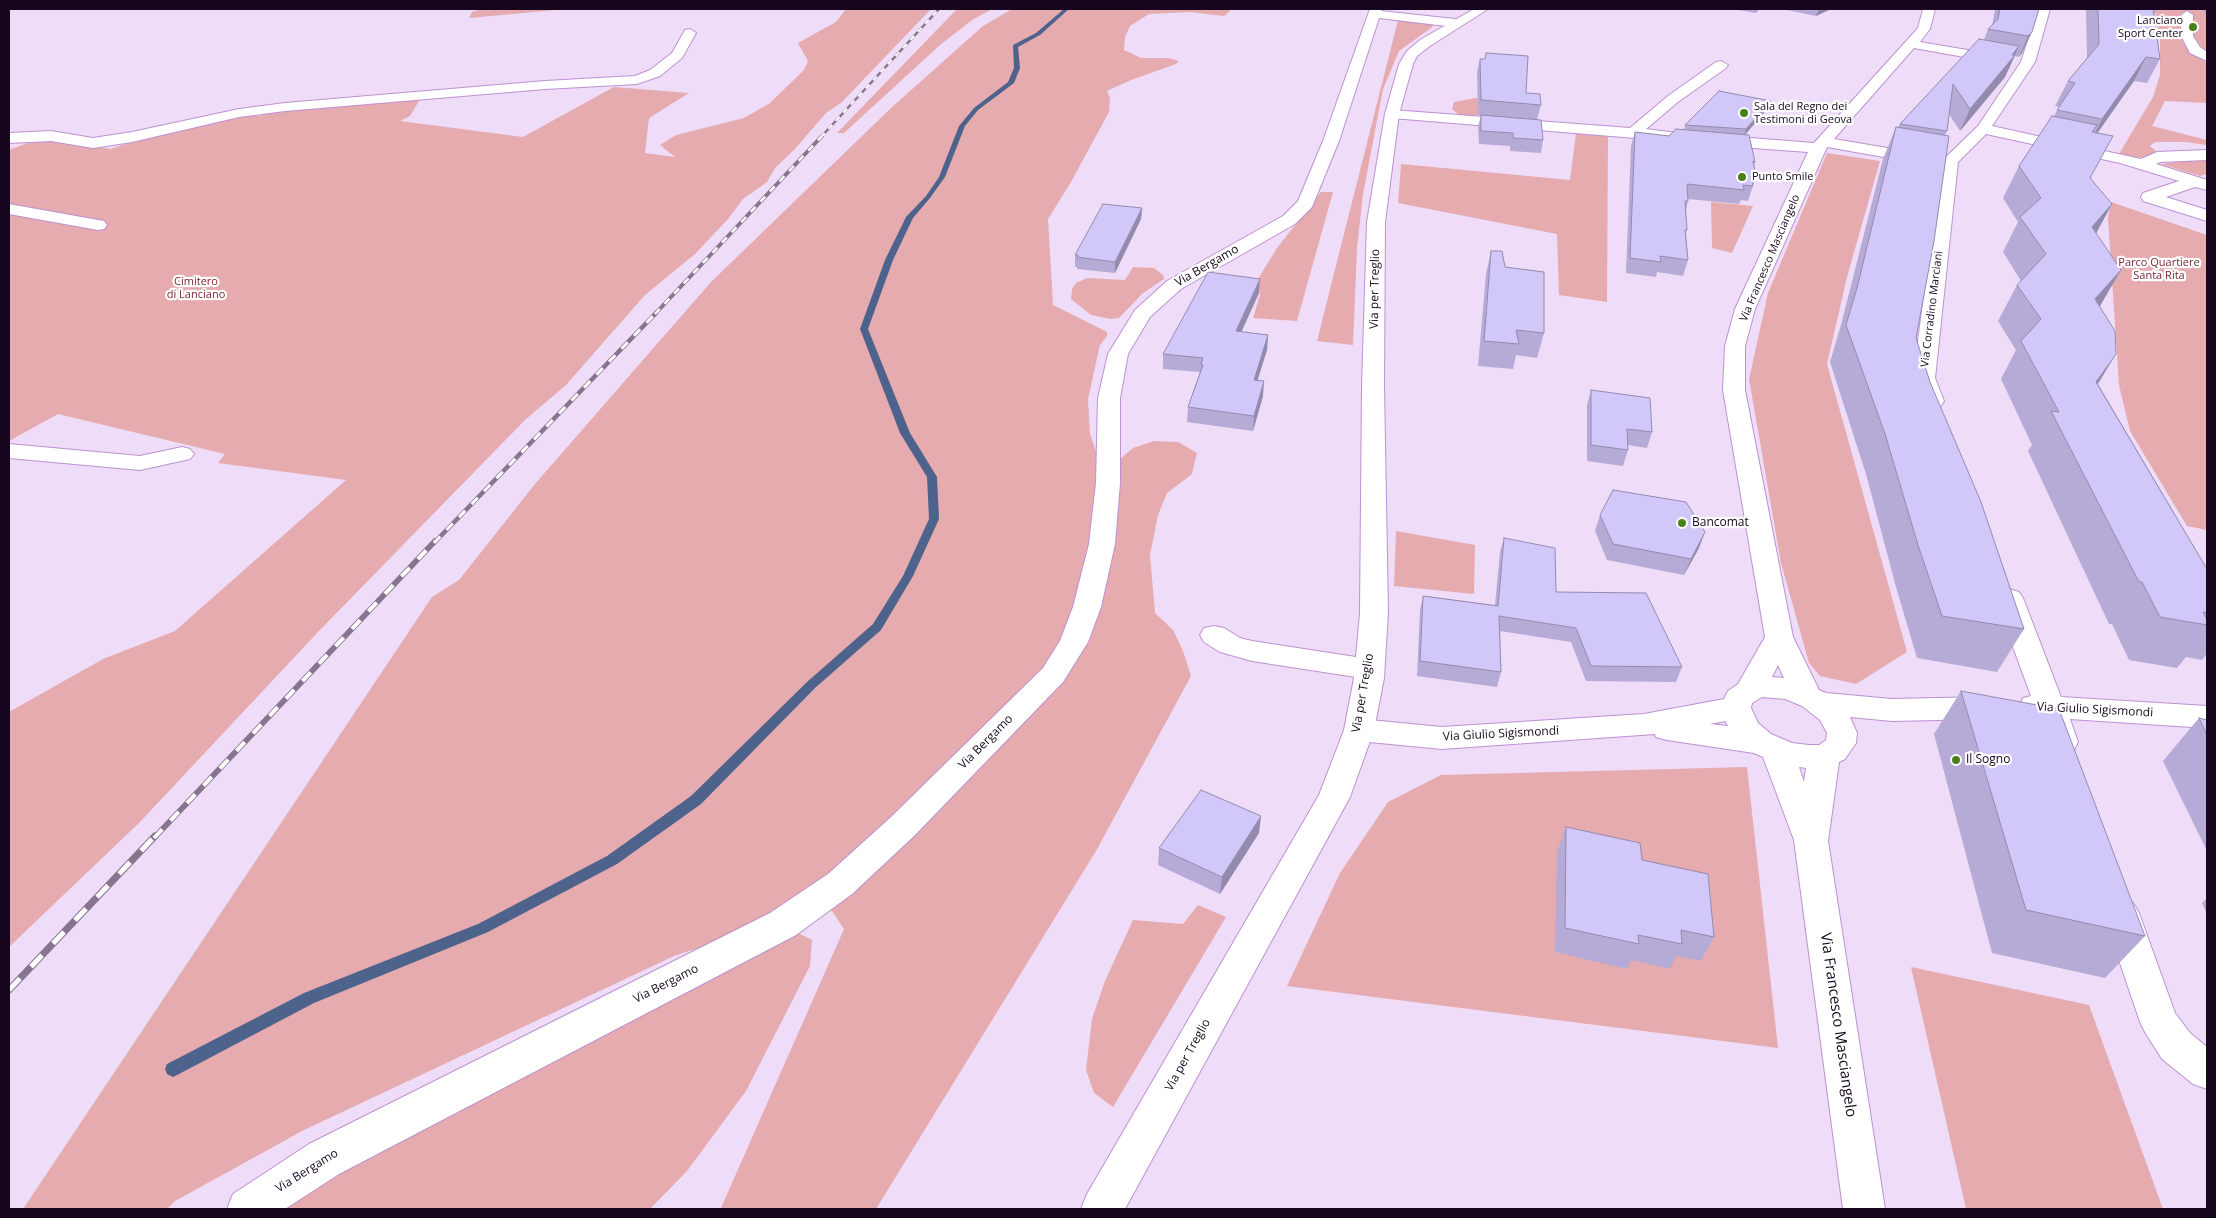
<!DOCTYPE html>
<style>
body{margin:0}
#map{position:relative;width:2216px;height:1218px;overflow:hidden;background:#efdcf8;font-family:"Open Sans",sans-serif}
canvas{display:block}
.frame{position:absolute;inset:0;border:10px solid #17061e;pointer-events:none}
</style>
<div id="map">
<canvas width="2216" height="1218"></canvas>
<div class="frame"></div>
</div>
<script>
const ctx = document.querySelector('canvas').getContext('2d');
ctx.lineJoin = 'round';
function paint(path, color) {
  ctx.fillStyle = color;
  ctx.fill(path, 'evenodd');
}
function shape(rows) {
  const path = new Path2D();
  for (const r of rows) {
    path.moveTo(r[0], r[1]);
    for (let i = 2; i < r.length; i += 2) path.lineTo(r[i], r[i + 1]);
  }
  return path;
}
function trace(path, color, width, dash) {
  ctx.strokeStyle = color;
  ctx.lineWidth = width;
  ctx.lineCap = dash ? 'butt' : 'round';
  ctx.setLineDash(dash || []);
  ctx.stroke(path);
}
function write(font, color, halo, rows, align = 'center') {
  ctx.font = font + ' "Open Sans",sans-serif';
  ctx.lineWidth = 4.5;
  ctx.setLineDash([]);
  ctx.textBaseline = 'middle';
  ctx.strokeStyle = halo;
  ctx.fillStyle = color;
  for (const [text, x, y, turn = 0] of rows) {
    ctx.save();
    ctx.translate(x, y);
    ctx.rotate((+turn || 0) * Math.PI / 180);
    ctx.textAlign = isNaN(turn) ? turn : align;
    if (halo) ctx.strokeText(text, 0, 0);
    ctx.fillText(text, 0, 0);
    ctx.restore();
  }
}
const green = shape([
 [482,9,567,9,469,18,472,12],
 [846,9,931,9,842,102,826,113,794,150,775,168,767,182,743,199,728,219,695,254,645,295,566,385,525,420,318,632,140,822,9,947,9,712,103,659,175,631,346,480,218,463,225,454,58,414,9,441,9,150,41,138,111,149,168,129,235,116,263,116,251,112,422,96,410,116,400,121,523,137,614,87,689,93,649,118,645,153,675,157,660,145,676,135,744,118,770,103,804,70,808,61,798,43,836,22],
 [957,9,992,9,972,20,940,45,844,133,837,133],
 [1012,9,1229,9,1230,11,1224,16,1190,12,1149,14,1130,26,1125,37,1124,50,1141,58,1168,58,1179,61,1176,64,1131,80,1107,91,1110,98,1109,112,1071,182,1048,219,1053,305,1107,332,1107,336,1100,345,1088,399,1090,434,1099,460,1114,464,1133,448,1154,441,1178,442,1197,453,1192,474,1167,493,1158,515,1150,555,1155,613,1173,630,1183,651,1191,676,1096,851,876,1209,721,1208,844,929,832,911,821,908,674,956,304,1130,175,1201,167,1209,23,1209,432,597,459,580,535,484,711,282,891,108,983,26],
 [2155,9,2207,9,2207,103,2165,101,2152,126,2207,140,2207,145,2186,142,2155,142,2150,146,2157,152,2158,155,2137,158,2119,154,2153,97,2160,75,2160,43],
 [1398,20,1435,23,1431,28,1399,51,1383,89,1363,194,1357,248,1353,345,1317,341],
 [1476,98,1487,100,1480,109,1479,115,1465,117,1458,114,1452,109,1454,102],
 [1576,133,1608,136,1607,302,1559,295,1557,234,1398,203,1401,164,1570,180],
 [1827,153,1880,161,1847,277,1827,364,1907,652,1856,684,1820,676,1809,663,1781,563,1749,379,1768,293],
 [2207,158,2207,174,2200,176,2161,164],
 [1321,192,1333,192,1297,321,1253,318,1260,295,1258,279,1277,248],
 [1711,202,1753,206,1732,253,1712,248],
 [2111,202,2207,235,2207,530,2187,526,2130,431,2119,385,2108,218],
 [1133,267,1154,268,1163,275,1164,279,1143,293,1119,318,1111,319,1091,315,1071,299,1072,289,1076,283,1087,278,1125,280],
 [1396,531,1475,545,1474,594,1394,586],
 [1747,767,1778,1048,1287,986,1340,873,1388,802,1441,775],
 [1198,905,1226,917,1113,1107,1094,1093,1086,1070,1092,1019,1105,981,1133,920,1183,924],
 [798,933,812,940,810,966,746,1091,687,1171,650,1209,260,1209,286,1190],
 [1911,967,2089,1005,2163,1209,1966,1209]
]);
const stream = shape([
 [1064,9,1069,9,1040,35,1018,47,1020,68,1014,83,978,110,965,126,945,177,930,198,913,218,893,260,868,329,910,433,937,477,939,519,913,576,881,630,815,688,701,804,617,864,488,932,314,1003,179,1074,173,1077,167,1074,165,1069,167,1064,304,993,478,924,607,856,691,796,807,682,873,624,903,576,929,519,927,477,900,433,860,329,885,260,906,217,926,196,939,177,959,126,974,108,1008,82,1014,68,1013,45,1036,33,1064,9]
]);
const minor = shape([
 [1370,9,1382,9,1381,11,1455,19,1461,23,1455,27,1379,18,1339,141,1312,207,1295,224,1181,289,1150,317,1128,354,1120,398,1120,483,1115,544,1101,607,1088,642,1063,682,914,836,852,894,796,935,339,1174,285,1209,227,1209,233,1194,309,1144,770,913,828,874,890,818,1043,668,1060,641,1073,607,1089,544,1096,483,1098,398,1108,354,1135,310,1167,281,1283,216,1298,201,1323,141,1370,9],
 [1923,9,1935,9,1930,29,1920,42,2003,56,2010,60,2003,64,1914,48,1834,139,1923,154,1929,156,1931,159,1929,162,1923,164,1827,147,1755,309,1745,346,1745,390,1793,637,1819,690,1826,693,1892,699,1986,697,1997,700,2001,708,1997,716,1986,719,1892,721,1850,717,1857,733,1856,743,1845,759,1839,762,1828,841,1885,1209,1843,1209,1794,840,1763,757,1754,753,1667,740,1656,737,1655,734,1442,749,1359,741,1348,738,1344,730,1348,722,1359,719,1442,727,1644,714,1724,699,1728,691,1738,684,1765,637,1723,390,1725,346,1735,309,1808,152,1713,145,1708,143,1705,140,1708,137,1713,135,1814,143,1918,28,1923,9],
 [1778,665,1784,678,1772,677,1778,665],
 [1762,697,1785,699,1802,706,1820,720,1827,733,1826,740,1819,745,1809,745,1792,743,1771,734,1758,723,1751,708,1752,703,1762,697],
 [1725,721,1728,726,1710,724,1725,721],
 [1799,767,1806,768,1804,782,1799,767],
 [2038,9,2050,9,2035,62,1992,126,2141,159,2157,152,2207,150,2207,160,2160,162,2156,164,2207,180,2207,190,2195,187,2166,197,2207,210,2207,221,2143,201,2141,197,2143,193,2179,181,2120,163,1986,134,1958,162,1935,378,1944,401,1941,406,1933,408,1925,406,1913,378,1942,161,1978,126,2021,62,2038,9],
 [2187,11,2193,15,2193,36,2200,47,2207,52,2207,61,2190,53,2181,36,2181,15,2187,11],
 [690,29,696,33,682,58,660,76,637,84,545,89,285,111,239,117,132,142,93,148,51,141,9,143,9,133,51,131,93,138,132,132,239,109,285,103,545,81,635,76,650,70,672,53,685,30,690,29],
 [1721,61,1728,65,1726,68,1678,102,1646,129,1677,133,1680,136,1677,139,1672,141,1392,118,1387,117,1385,114,1387,111,1392,110,1630,128,1668,96,1716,62,1721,61],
 [9,204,98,220,104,221,107,225,104,229,98,230,9,214,9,204],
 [9,444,140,456,182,447,190,449,194,454,190,459,140,470,9,458,9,444],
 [2009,589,2019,592,2023,598,2061,697,2207,706,2207,728,2070,719,2078,742,2074,750,2063,753,2052,750,2039,717,2023,714,2019,706,2023,698,2031,696,1995,598,1999,592,2009,589],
 [1214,626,1224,628,1240,638,1252,641,1369,659,1379,662,1384,669,1379,676,1369,679,1252,661,1220,652,1204,642,1200,635,1204,628,1214,626],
 [2121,898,2133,903,2139,913,2175,1013,2190,1033,2207,1047,2207,1089,2193,1084,2162,1059,2146,1034,2140,1022,2103,913,2109,903,2121,898]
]);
const major = shape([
 [1474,9,1488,9,1430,46,1417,56,1413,64,1399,114,1385,222,1384,386,1388,613,1384,678,1374,730,1350,797,1125,1209,1081,1209,1087,1194,1319,795,1344,730,1354,678,1360,613,1362,386,1367,222,1385,114,1399,64,1407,51,1420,40,1474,9]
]);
const railFar4 = shape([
 [821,137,939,9]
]);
const railFar3 = shape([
 [655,314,822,136]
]);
const railFar2 = shape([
 [434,543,656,313]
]);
const railFar1 = shape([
 [154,838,435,541]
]);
const rail = shape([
 [9,990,155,836]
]);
const wall = shape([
 [1731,9,1760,9,1756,13],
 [1782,9,1831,9,1816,16],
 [1995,9,2039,9,2022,53,2019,57,2015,56,2005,77,1960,131,1949,114,1947,131,1945,135,1916,338,1930,382,2024,629,1997,672,1917,658,1896,587,1866,474,1830,362,1841,325,1883,159,1896,127,1898,127,1900,124,1984,40,1988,29,1992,26],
 [2086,9,2157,9,2154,16,2160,59,2147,83,2134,81,2097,133,2091,179,2112,204,2096,233,2100,307,2098,384,2207,569,2207,653,2202,660,2186,657,2177,668,2129,660,2112,624,2109,624,2028,451,2032,445,2001,379,2016,350,1998,321,2017,285,2021,281,2003,252,2018,222,2003,198,2019,166,2054,116,2059,107,2055,106,2068,81,2087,58],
 [2202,9,2207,9,2207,17],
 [1480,59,1541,105,1537,119,1543,140,1541,153,1510,151,1510,146,1479,144,1478,127,1481,115,1478,115,1477,72],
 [1771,101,1769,107,1745,134,1755,162,1754,166,1756,176,1748,201,1741,200,1739,204,1688,199,1688,201,1686,210,1687,230,1686,234,1688,260,1683,276,1657,272,1656,277,1626,273,1631,146,1635,132,1669,136,1684,130,1685,125],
 [1142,208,1141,219,1115,273,1077,269,1077,267,1075,267,1075,255],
 [1491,251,1505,267,1544,333,1537,358,1516,355,1513,369,1478,366,1486,274],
 [1259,293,1241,332,1268,335,1267,350,1257,380,1263,396,1253,431,1187,422,1188,407,1200,372,1163,369,1163,354],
 [1591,390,1652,432,1647,448,1628,445,1628,450,1623,466,1587,461,1587,405],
 [1600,515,1699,548,1684,575,1607,560,1595,531],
 [1504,538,1556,592,1682,667,1676,682,1586,681,1571,642,1500,631,1501,672,1497,687,1417,676,1420,610,1423,596,1495,605,1500,552],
 [1961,691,2145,936,2105,978,1992,953,1934,734],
 [2199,718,2207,720,2207,849,2206,849,2163,761],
 [1566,827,1642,860,1714,937,1701,961,1676,956,1670,969,1631,960,1627,969,1555,952,1557,852],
 [1259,833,1220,894,1158,865,1159,848],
 [2207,898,2207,914,2202,903]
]);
const shadedWall = shape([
 [1819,9,1831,9,1816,16],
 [2032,32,2022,53,2019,57,2028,36],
 [2019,46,2005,77,1960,131,1970,109],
 [2146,57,2134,81,2089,145,2102,119],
 [1771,101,1769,107,1744,136,1746,129],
 [2112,204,2093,239,2092,227],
 [1142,208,1141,219,1115,273,1115,262],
 [2121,270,2100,306,2074,336,2095,299],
 [1260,279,1259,293,1235,346,1236,331],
 [1268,335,1267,350,1253,395,1254,380],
 [2116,354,2093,392,2096,382],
 [1264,381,1263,396,1253,431,1254,416],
 [1705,532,1699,548,1684,575,1691,559],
 [1261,816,1259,833,1220,894,1222,877]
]);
const building = shape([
 [2000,9,2039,9,2032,32,2028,36,1988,29,1998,19,2000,9],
 [2098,9,2153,9,2160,59,2146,57,2102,119,2057,110,2075,83,2068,81,2099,44,2098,9],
 [1979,39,2019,46,2012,55,2015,55,1970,109,1953,84,1947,131,1900,124,1979,39],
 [1486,53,1528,56,1526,93,1540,94,1541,105,1481,100,1480,59,1485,59,1486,53],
 [1719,91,1771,101,1746,129,1685,125,1719,91],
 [1481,115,1541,120,1543,140,1513,138,1513,133,1481,131,1481,115],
 [2052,116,2097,125,2092,132,2113,136,2090,178,2112,204,2092,227,2121,270,2095,299,2115,331,2116,354,2096,382,2207,569,2207,613,2203,612,2207,620,2207,625,2160,617,2142,582,2139,582,2051,411,2059,412,2021,341,2041,319,2017,285,2046,254,2020,217,2041,198,2019,166,2052,116],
 [1896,127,1949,136,1934,241,1916,338,1930,382,1981,502,2024,629,1942,616,1918,545,1885,434,1846,325,1857,288,1896,127],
 [1676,129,1749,135,1755,162,1753,161,1756,176,1751,176,1753,186,1743,185,1744,190,1687,184,1688,201,1685,201,1687,230,1685,230,1688,260,1660,256,1661,262,1630,258,1635,132,1669,136,1676,129],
 [1103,204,1142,208,1115,262,1077,257,1078,255,1075,255,1103,204],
 [1491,251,1502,251,1505,267,1544,272,1544,333,1516,330,1519,344,1484,341,1491,251],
 [1208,272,1260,279,1236,331,1268,335,1254,380,1264,381,1254,416,1188,407,1203,365,1201,365,1203,358,1163,354,1208,272],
 [1591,390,1650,398,1652,432,1627,429,1628,450,1591,445,1591,390],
 [1613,490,1686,502,1705,532,1691,559,1613,544,1600,515,1613,490],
 [1504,538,1555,548,1556,592,1646,593,1682,667,1591,666,1576,628,1499,616,1501,672,1420,661,1423,596,1498,606,1504,538],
 [1961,691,2059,709,2145,936,2026,910,1961,691],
 [2199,718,2207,720,2207,735,2199,718],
 [1201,790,1261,816,1222,877,1159,848,1201,790],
 [1566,827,1640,843,1642,860,1708,874,1714,937,1681,930,1682,944,1638,935,1639,944,1565,928,1566,827]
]);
const markers = [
 [2193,27,5,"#488119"],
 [1744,113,5,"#488119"],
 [1742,177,5,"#488119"],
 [1682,523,5,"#488119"],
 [1956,760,5,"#488119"]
];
const farPoinames = [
 ["Lanciano",2183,21,"right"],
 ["Sport Center",2183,34,"right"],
 ["Sala del Regno dei",1754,107],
 ["Testimoni di Geova",1754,120],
 ["Punto Smile",1752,177]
];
const farStreetnames = [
 ["Via Francesco Masciangelo",1770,258,-67],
 ["Via Corradino Marciani",1932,309,-83]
];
const farParknames = [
 ["Parco Quartiere",2159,263],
 ["Santa Rita",2159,276],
 ["Cimitero",196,282],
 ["di Lanciano",196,295]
];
const streetNames = [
 ["Via Bergamo",1207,266,-30],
 ["Via per Treglio",1375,289,-89],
 ["Via per Treglio",1363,693,-80],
 ["Via Giulio Sigismondi",2095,710,3],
 ["Via Giulio Sigismondi",1501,734,-3],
 ["Via Bergamo",986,742,-45],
 ["Via Bergamo",666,984,-27],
 ["Via per Treglio",1188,1055,-61],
 ["Via Bergamo",307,1171,-32]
];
const poiNames = [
 ["Bancomat",1692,523],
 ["Il Sogno",1966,760]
];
const nearStreetnames = [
 ["Via Francesco Masciangelo",1838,1025,82]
];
paint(green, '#e5abaf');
paint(stream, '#4d638c');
trace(minor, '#be91d3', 2);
trace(major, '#be91d3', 2);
paint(minor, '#fff');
paint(major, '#fff');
trace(railFar4, '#87758f', 2.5);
trace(railFar3, '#87758f', 4);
trace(railFar2, '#87758f', 4.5);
trace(railFar1, '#87758f', 5.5);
trace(rail, '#87758f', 7);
trace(railFar4, '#fff', 2, [5.5]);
trace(railFar3, '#fff', 2.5, [7]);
trace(railFar2, '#fff', 3, [9]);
trace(railFar1, '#fff', 4, [12]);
trace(rail, '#fff', 5, [16]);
paint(wall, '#b5abd6');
paint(shadedWall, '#938bae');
paint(building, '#d2c7f9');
trace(building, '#938bae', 1);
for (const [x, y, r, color] of markers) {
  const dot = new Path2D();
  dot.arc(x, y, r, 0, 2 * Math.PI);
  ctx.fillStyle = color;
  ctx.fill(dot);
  trace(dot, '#fff', 2);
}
write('11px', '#17061e', '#fff', farPoinames, 'left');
write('11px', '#17061e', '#fff', farStreetnames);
write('11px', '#7a2734', '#fff', farParknames);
write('12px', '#17061e', '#fff', streetNames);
write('12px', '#17061e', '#fff', poiNames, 'left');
write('15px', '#17061e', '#fff', nearStreetnames);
</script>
